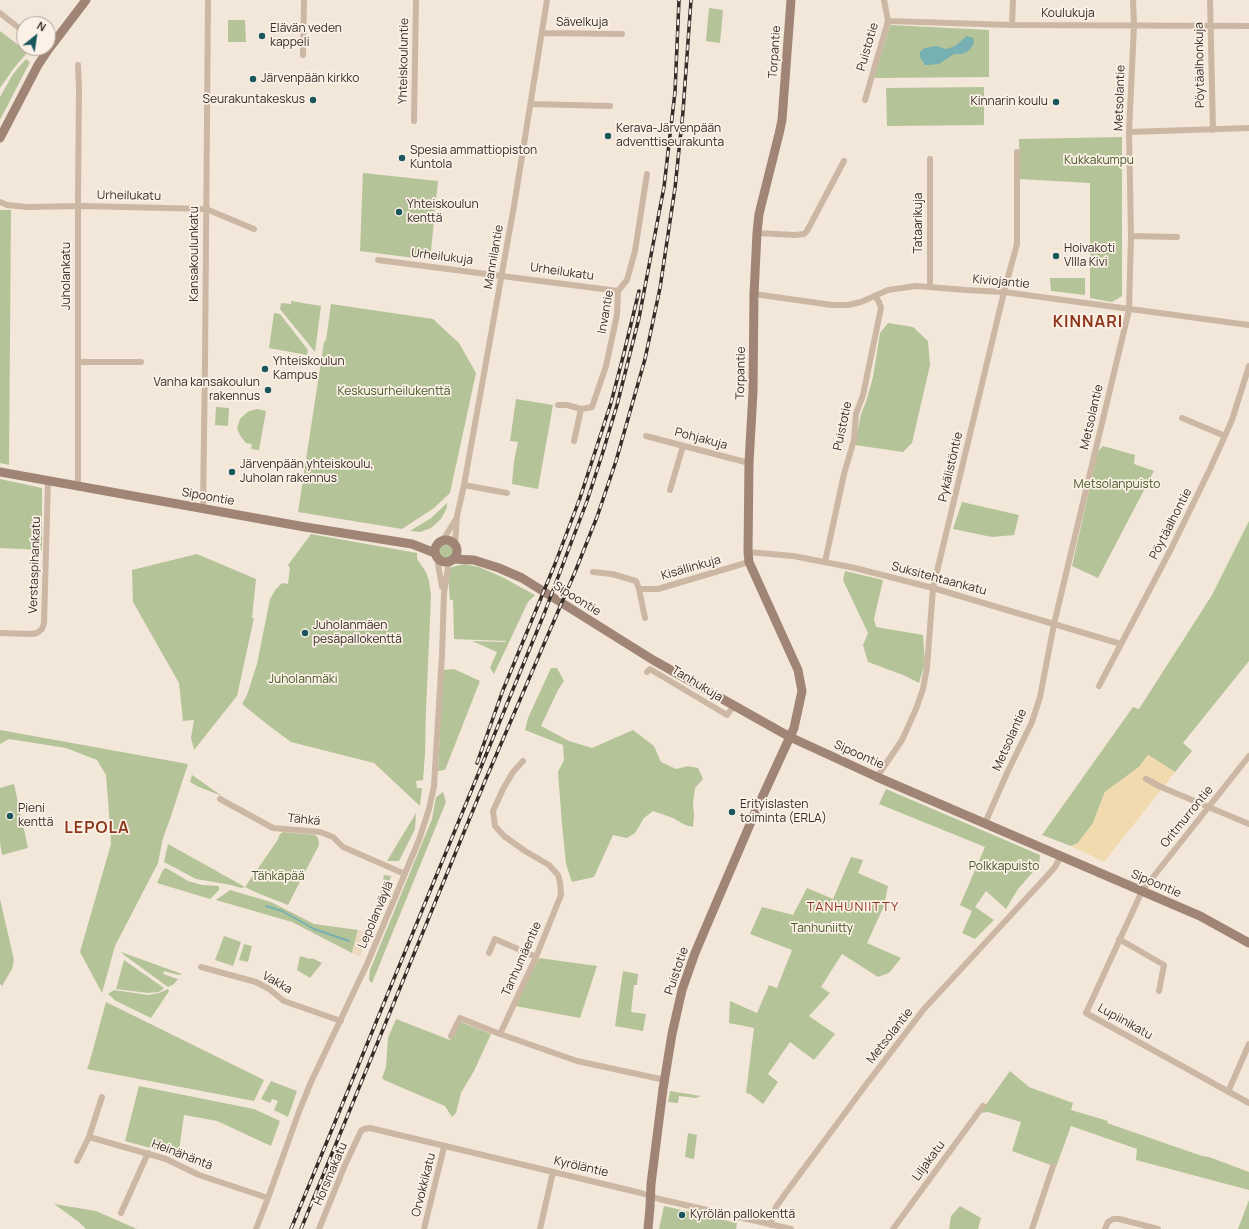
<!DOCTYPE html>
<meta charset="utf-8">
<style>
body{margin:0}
#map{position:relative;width:1249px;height:1229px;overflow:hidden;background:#f3e7da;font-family:Manrope,sans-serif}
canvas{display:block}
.north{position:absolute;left:16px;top:16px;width:40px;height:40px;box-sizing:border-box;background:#fbf1e6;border:1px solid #ada29a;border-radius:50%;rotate:30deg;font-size:11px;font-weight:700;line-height:16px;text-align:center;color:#372c27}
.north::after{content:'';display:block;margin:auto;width:14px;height:18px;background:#19575c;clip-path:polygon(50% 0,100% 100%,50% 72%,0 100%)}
</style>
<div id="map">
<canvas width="1249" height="1229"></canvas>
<div class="north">N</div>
</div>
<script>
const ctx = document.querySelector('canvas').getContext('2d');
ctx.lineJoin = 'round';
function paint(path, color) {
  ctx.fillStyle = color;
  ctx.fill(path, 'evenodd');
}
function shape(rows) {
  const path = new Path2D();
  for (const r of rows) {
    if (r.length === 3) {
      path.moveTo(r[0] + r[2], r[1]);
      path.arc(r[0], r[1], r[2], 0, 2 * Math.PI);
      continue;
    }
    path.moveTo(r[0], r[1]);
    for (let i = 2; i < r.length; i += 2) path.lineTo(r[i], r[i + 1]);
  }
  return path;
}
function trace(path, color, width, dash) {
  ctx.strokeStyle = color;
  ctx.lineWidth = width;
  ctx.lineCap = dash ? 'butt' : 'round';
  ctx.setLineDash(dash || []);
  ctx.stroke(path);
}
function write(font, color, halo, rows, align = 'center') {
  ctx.font = font + ' Manrope,sans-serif';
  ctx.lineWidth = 3.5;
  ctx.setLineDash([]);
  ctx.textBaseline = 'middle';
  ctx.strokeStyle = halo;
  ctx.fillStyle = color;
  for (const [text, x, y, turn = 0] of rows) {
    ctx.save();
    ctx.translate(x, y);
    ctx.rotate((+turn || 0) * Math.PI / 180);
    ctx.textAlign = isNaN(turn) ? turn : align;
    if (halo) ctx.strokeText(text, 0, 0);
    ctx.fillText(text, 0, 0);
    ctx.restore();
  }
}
const green = shape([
 [709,8,723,10,720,43,706,41],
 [228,20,245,20,246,42,228,42],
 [890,25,989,30,989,77,874,78],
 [0,31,21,47,24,43,24,48,31,48,14,68,0,88],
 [26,59,30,62,0,120,0,97,13,74],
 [984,87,984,125,887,126,886,88],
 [1122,137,1122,296,1112,302,1090,298,1090,183,1020,179,1019,139],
 [363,173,438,181,430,260,360,251],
 [0,210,11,210,9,465,0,463],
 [1050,278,1085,278,1085,295,1051,291],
 [291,301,321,306,315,352,280,309,281,303,291,304],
 [331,304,433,319,459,343,476,373,450,493,434,508,402,529,298,512,324,342,326,340],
 [274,313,280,314,308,350,307,355,269,348],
 [888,323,913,327,928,341,930,365,912,443,903,452,855,445,861,414,866,402,873,377,880,333],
 [516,399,553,405,538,489,512,484,514,461,518,442,510,441],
 [216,407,229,408,228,426,215,425],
 [257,409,266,411,259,450,251,449,252,444,246,443,241,437,237,429,240,419,244,415,249,411],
 [1103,446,1135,455,1134,464,1154,471,1098,578,1072,566,1098,451],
 [0,479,42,488,42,550,0,548],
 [962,502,1019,515,1014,535,992,537,953,529],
 [447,503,447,508,441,519,431,528,420,532,410,531,431,518],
 [1249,521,1249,661,1183,743,1192,751,1175,772,1148,755,1139,767,1105,792,1093,823,1078,843,1071,846,1042,835,1133,707,1139,709,1212,595],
 [311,534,417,553,417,559,426,572,429,581,431,596,426,710,425,754,423,780,416,781,417,788,422,788,420,806,374,763,291,742,268,725,242,704,247,695,257,664,270,599,276,589,282,583,288,584,290,568,288,565],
 [446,551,7],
 [197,554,256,579,252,618,254,618,237,696,194,750,191,738,194,720,183,721,179,683,133,602,132,570],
 [464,564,479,567,502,577,535,595,528,602,494,674,490,668,497,652,472,641,505,642,506,641,454,639,453,600,450,600,448,575,452,567],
 [845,571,883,580,874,619,876,627,923,635,925,663,919,683,903,675,868,662,863,645,868,633,843,580],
 [551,668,557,668,564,681,558,690,541,726,569,741,592,748,633,730,654,746,661,762,676,769,688,766,698,768,703,779,695,788,693,803,694,815,693,827,685,825,673,818,653,811,644,818,635,833,627,838,613,835,594,877,572,882,566,864,562,824,558,772,564,760,563,745,525,730,528,718],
 [454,669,480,681,445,770,438,771,443,670],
 [0,730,188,764,170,819,163,838,158,863,115,946,102,993,80,952,111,844,109,813,106,775,97,760,66,748,9,739,0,744],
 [192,775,222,796,199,787,190,782],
 [14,784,28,848,2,855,0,843,0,788],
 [886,789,1040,855,1039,865,1018,889,1006,909,986,891,975,907,994,920,975,939,962,933,972,911,960,905,985,847,879,804],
 [443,792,446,802,372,983,369,980,370,970,432,819,436,797],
 [416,813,415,829,399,861,387,861],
 [283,832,315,835,318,838,319,845,288,905,255,892,245,887,241,888,231,885,196,879,164,862,168,844,245,887,277,841,280,834],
 [851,857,863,860,858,873,888,886,884,906,867,943,901,958,889,973,878,977,842,954,821,987,830,993,809,1016,835,1034,814,1060,790,1042,768,1074,778,1082,763,1104,750,1094,746,1093,754,1028,729,1023,730,1001,757,1013,769,985,777,988,792,950,750,934,762,907,793,915,807,888,833,899],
 [166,868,188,881,202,885,219,886,219,890,210,899,157,883,163,870],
 [384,875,391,876,384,897,380,895],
 [230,890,271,902,314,924,358,930,352,953,292,922,216,900],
 [0,899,14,960,12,969,2,986,0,984],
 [224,936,241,942,233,966,215,960],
 [244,944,252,946,248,962,239,960],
 [121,952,182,974,179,975,164,971,163,974,178,979,174,984,168,987,124,955],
 [300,956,310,959,312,958,322,963,310,978,297,970],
 [539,958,597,966,580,1018,515,1006],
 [124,960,164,988,159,992,148,993,116,989],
 [623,971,638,974,637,985,634,985,631,1012,646,1014,643,1031,615,1026],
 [168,989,169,991,151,1018,116,1001,108,994,114,990,148,995,159,993],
 [106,1002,264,1080,254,1101,87,1069,89,1064],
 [396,1019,450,1040,461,1022,491,1034,474,1071,461,1093,456,1113,452,1117,445,1106,384,1080,382,1078,386,1067,388,1038],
 [1010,1071,1029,1087,1073,1103,1071,1110,1108,1121,1107,1123,1202,1156,1209,1157,1249,1172,1249,1190,1136,1160,1137,1149,1071,1126,1056,1167,1012,1151,1021,1122,988,1112,980,1113],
 [271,1081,297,1091,288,1117,274,1110,278,1101,272,1099,270,1103,261,1099],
 [139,1086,254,1109,280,1121,271,1146,217,1121,184,1115,178,1158,161,1151,125,1141],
 [670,1091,701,1096,696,1098,679,1096,678,1103,668,1102],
 [688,1133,697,1135,694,1159,685,1157],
 [1249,1200,1249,1229,1238,1229],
 [54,1204,96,1211,137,1229,86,1229,79,1222],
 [664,1206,737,1223,736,1229,659,1229],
 [960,1206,981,1218,978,1229,949,1229,951,1216]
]);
const sand = shape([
 [1148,755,1175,772,1104,862,1071,846,1078,843,1093,823,1105,792,1139,767]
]);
const plaza = shape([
 [358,930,370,932,360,957,352,953]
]);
const water = shape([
 [967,36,973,38,974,43,971,48,967,52,961,54,954,54,939,64,928,65,925,65,920,57,920,52,922,50,925,48,936,46,946,49,955,46]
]);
const stream = shape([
 [266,906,282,911,314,929,349,941]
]);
const street = shape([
 [1210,0,1213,130],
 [0,13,24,32],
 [888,21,1012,25,1249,26],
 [1012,25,1013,0],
 [542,33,622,34],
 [303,55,304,0],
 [865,100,888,21,884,0],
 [531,104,610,106],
 [414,121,416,0],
 [1129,132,1249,128],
 [0,202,7,205,27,207,83,206,206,209,254,229],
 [757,233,795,235,804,234,807,231,844,161],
 [1131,236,1177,237],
 [378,260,618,291],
 [930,287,930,159],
 [754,294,832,305,848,305,861,302,888,290,916,286,966,290,1004,292,1249,325],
 [79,362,141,362],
 [558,405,567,405,581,409],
 [1182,418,1225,436],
 [646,436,749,463],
 [574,441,581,409,592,407,606,366,617,315,618,291,627,280,635,251,647,174],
 [464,485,507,493],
 [78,486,78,199,79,88,78,65],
 [670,490,683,446],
 [203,509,205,363,208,0],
 [443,540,456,519],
 [455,544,457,516,464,485,514,206,547,0],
 [748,552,793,556,855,568,933,588,1121,644],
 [437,558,442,587],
 [825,562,844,474,854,440,856,414,863,395,881,308,879,302,875,296],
 [593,572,612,574,636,581,639,589],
 [645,618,639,589,658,589,749,562],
 [0,633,32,634,37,633,42,629,44,623,48,481],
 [647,672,650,669,727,715,734,706],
 [1099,686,1171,549,1210,469,1232,420,1249,366],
 [1249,756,1142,891,1086,1013,1249,1103],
 [523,761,513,772,503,789,493,811,495,826,504,836,525,851,549,865,558,875,560,882,561,895,536,957,500,1034,577,1061,665,1080],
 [877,777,902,740,916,709,923,689,927,667,933,588,1004,292,1017,244,1017,152],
 [1146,779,1161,787,1249,824],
 [220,799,273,828,320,832,333,837,343,847,405,874],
 [985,823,1008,771,1032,722,1040,697,1054,624,1129,310,1131,236,1129,132,1134,25,1133,0],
 [1119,939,1164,965,1159,991],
 [489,953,495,939,536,957],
 [201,967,256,982,269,989,284,1001,341,1021],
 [451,1036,460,1018,500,1034],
 [1228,1092,1249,1044],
 [89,1137,102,1097],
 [77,1161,89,1137,166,1159,199,1175,268,1198],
 [121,1213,148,1153],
 [771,1225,772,1217,776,1207,785,1194,865,1086,924,1009,1047,876,1055,867,1061,856],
 [256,1229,268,1198,300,1109,311,1082,367,964,419,840,429,809,434,786,442,655,444,593,449,561],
 [319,1229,345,1165,361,1131,364,1129,370,1128,641,1193,659,1199,791,1229],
 [424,1229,444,1147],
 [540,1229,553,1172],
 [893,1229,983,1106],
 [1032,1229,1053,1166],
 [1105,1229,1108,1222,1113,1219,1119,1219,1158,1229]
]);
const secondary = shape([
 [0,138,38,65,48,50,86,0],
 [0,472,305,527,412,544,435,553],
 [446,551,11],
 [453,559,474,560,499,568,522,578,653,660,790,737,877,777,1200,916,1249,943],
 [648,1229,650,1207,651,1184,663,1089,672,1034,682,990,695,953,712,913,754,815,794,728,802,691,798,670,749,562,748,552,749,463,753,392,754,294,757,233,759,214,779,134,782,120,791,0]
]);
const rail = shape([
 [477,763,503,690,555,564,580,498,611,403,624,353,639,291],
 [291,1229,544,614,587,501,602,455,617,405,639,318,664,187,675,92,679,0],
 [301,1229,485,781,575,572,597,517,616,461,645,359,660,288,675,188,683,112,691,0]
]);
const markers = [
 [262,36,4,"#19575c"],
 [253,79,4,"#19575c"],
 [313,100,4,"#19575c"],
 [1056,102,4,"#19575c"],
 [608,136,4,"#19575c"],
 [402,158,4,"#19575c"],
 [399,212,4,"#19575c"],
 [1056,256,4,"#19575c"],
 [265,369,4,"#19575c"],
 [268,390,4,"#19575c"],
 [232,472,4,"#19575c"],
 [305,633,4,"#19575c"],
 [732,812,4,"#19575c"],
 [10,816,4,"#19575c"],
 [682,1215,4,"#19575c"]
];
const streetNames = [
 ["Koulukuja",1068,14],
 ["Sävelkuja",582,23],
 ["Puistotie",868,47,-74],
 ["Torpantie",775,52,-86],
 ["Yhteiskouluntie",404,61,-89],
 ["Pöytäalhonkuja",1200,65,-91],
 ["Metsolantie",1120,98,-88],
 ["Urheilukatu",129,196,1],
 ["Tataarikuja",919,223,-90],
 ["Kansakoulunkatu",195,254,-90],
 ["Urheilukuja",442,257,7],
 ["Mannilantie",494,257,-80],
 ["Urheilukatu",562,272,8],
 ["Juholankatu",67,276,-90],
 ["Kiviojantie",1001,282,5],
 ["Invantie",606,312,-80],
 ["Torpantie",741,373,-89],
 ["Metsolantie",1092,417,-77],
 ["Puistotie",843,426,-78],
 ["Pohjakuja",701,439,15],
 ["Pykälistöntie",951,467,-77],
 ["Sipoontie",208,497,10],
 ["Pöytäalhontie",1171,524,-63],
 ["Verstaspihankatu",35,565,-88],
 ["Kisällinkuja",691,568,-16],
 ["Suksitehtaankatu",939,579,15],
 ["Sipoontie",577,599,32],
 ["Tanhukuja",697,684,31],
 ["Metsolantie",1010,740,-66],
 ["Sipoontie",859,755,24],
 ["Oritmurrontie",1187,817,-51],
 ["Tähkä",304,820,6],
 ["Sipoontie",1156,884,23],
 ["Lepolanväylä",376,915,-67],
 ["Tanhumäentie",522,959,-66],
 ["Puistotie",677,971,-71],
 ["Vakka",277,983,30],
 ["Lupiinikatu",1125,1022,29],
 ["Metsolantie",890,1036,-52],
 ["Heinähäntä",182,1155,21],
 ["Liljakatu",929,1161,-54],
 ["Kyröläntie",581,1167,13],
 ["Horsmakatu",331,1174,-67],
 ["Orvokkikatu",424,1185,-76]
];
const poiNames = [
 ["Elävän veden",270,29],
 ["kappeli",270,43],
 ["Järvenpään kirkko",261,79],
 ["Seurakuntakeskus",305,100,"right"],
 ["Kinnarin koulu",1048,102,"right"],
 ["Kerava-Järvenpään",616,129],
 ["adventtiseurakunta",616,143],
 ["Spesia ammattiopiston",410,151],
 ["Kuntola",410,165],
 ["Yhteiskoulun",407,205],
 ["kenttä",407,219],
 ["Hoivakoti",1064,249],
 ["VIlla Kivi",1064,263],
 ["Yhteiskoulun",273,362],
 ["Kampus",273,376],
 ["Vanha kansakoulun",260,383,"right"],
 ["rakennus",260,397,"right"],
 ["Järvenpään yhteiskoulu,",240,465],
 ["Juholan rakennus",240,479],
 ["Juholanmäen",313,626],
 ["pesäpallokenttä",313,640],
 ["Erityislasten",740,805],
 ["toiminta (ERLA)",740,819],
 ["Pieni",18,809],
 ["kenttä",18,823],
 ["Kyrölän pallokenttä",690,1215]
];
const parkNames = [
 ["Kukkakumpu",1099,161],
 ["Keskusurheilukenttä",394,392],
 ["Metsolanpuisto",1117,485],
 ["Juholanmäki",303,680],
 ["Polkkapuisto",1004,867],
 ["Tähkäpää",278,877],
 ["Tanhuniitty",822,929]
];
const neighbourhoodNames = [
 ["TANHUNIITTY",853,907]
];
const districtNames = [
 ["KINNARI",1088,323],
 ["LEPOLA",97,829]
];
paint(green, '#b5c398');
paint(sand, '#f1daad');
paint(plaza, '#edd9bf');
paint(water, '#76b0b2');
trace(stream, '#76b0b2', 2);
trace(street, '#ccb7a5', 6);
trace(secondary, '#a08576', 9);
trace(rail, '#372c27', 3.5);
trace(rail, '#fbf1e6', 2, [6]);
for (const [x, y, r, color] of markers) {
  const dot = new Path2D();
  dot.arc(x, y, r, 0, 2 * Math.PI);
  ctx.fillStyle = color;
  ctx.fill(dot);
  trace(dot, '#fbf1e6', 1.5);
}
write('12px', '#372c27', '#fbf1e6', streetNames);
write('12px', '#372c27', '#fbf1e6', poiNames, 'left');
write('12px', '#465728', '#fbf1e6', parkNames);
ctx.letterSpacing = '1px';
write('13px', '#8c351a', '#fbf1e6', neighbourhoodNames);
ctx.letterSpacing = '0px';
ctx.letterSpacing = '1px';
write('bold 16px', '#8c351a', '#fbf1e6', districtNames);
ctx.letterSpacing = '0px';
</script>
